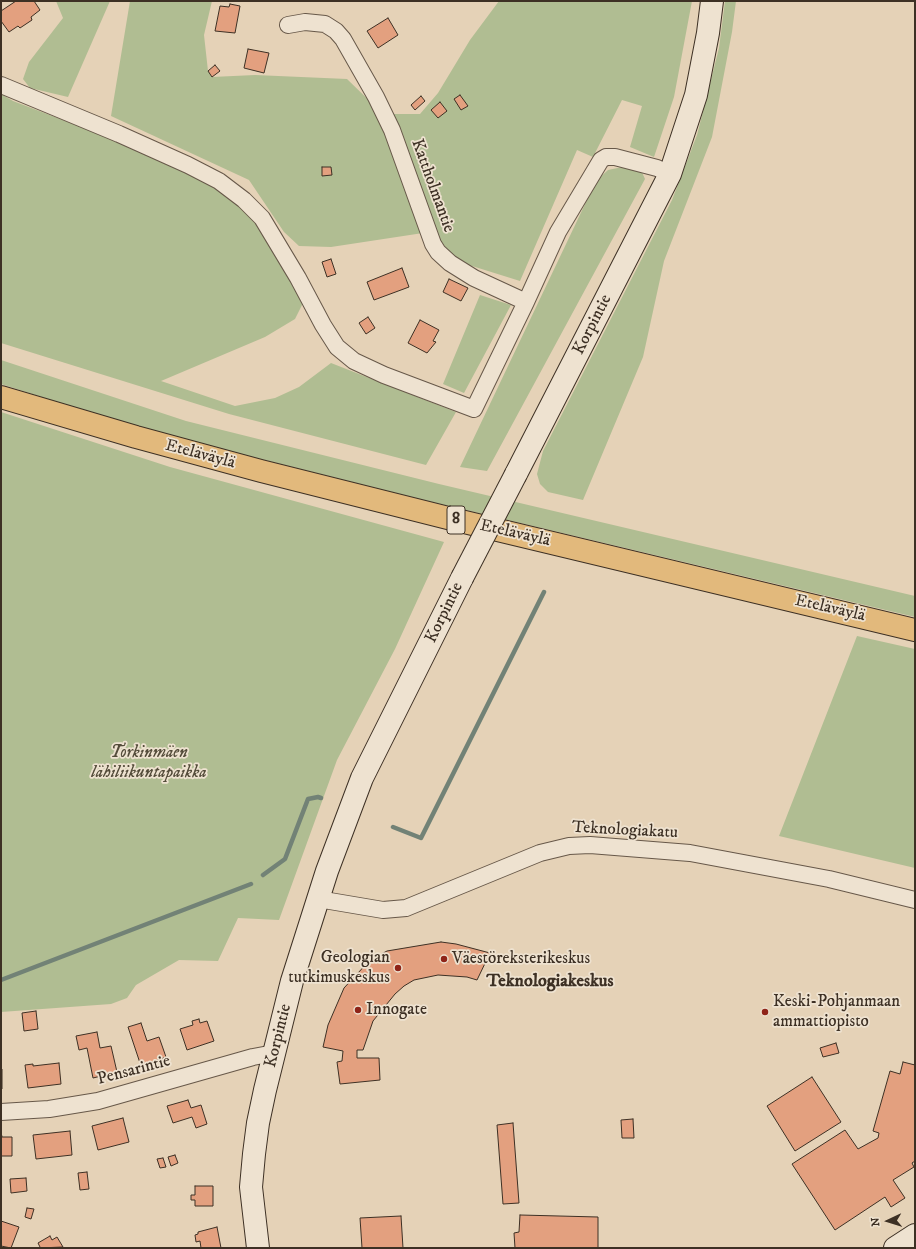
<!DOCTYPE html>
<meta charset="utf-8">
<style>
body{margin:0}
#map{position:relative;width:916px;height:1249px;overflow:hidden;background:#e5d2b7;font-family:"IM FELL DW Pica",serif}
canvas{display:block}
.frame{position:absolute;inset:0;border:2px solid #3d3024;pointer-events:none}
.north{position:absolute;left:868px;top:1201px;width:40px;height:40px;-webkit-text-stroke:3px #eee2d0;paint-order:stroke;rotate:266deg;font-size:11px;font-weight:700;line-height:16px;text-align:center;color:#3d3024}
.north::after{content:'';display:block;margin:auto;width:14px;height:18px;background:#3d3024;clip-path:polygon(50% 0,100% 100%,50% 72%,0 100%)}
</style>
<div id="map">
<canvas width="916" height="1249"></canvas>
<div class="frame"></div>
<div class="north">N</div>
</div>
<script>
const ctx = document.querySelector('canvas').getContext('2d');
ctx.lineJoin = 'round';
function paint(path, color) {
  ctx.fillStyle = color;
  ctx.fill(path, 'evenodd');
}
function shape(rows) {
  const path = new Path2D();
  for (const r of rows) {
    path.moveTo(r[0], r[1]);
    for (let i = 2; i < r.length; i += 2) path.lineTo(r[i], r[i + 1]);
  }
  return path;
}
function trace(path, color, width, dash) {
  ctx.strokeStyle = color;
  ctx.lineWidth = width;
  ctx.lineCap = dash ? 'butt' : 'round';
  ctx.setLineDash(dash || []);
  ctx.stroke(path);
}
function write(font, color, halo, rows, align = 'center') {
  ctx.font = font + ' "IM FELL DW Pica",serif';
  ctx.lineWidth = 3.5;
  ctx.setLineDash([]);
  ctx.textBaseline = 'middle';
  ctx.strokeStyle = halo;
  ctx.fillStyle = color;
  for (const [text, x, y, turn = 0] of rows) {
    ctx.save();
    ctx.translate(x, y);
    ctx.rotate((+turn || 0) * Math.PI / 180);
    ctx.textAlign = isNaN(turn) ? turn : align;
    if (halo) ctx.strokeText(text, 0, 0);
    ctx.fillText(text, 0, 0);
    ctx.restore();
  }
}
const green = shape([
 [56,1,110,1,68,97,30,88,23,79,29,62,63,18],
 [130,1,212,1,204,35,208,71,212,77,255,75,347,79,383,114,420,114,438,93,470,40,499,1,692,1,674,97,654,157,630,147,642,106,622,100,593,157,577,150,520,281,456,261,423,233,331,247,299,246,284,232,249,180,111,116],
 [725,1,736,1,732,32,712,137,664,261,643,357,583,500,548,492,540,484,537,474,543,451,672,200,697,135,719,48],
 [1,94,13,101,97,133,207,182,241,208,262,230,303,303,295,319,265,337,161,381,235,406,275,398,299,387,331,363,456,412,426,465,229,414,1,343],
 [627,166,641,170,645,179,487,471,460,467,596,181,608,170],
 [480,295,511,305,464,393,443,384],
 [1,360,186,421,439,484,915,596,915,617,428,501,185,440,73,407,1,384],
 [1,412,170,467,444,542,395,649,337,760,279,920,238,918,218,961,179,960,136,985,127,998,111,1004,1,1012],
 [857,636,915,649,915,868,779,836]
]);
const stream = shape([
 [393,827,421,838,544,592],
 [263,875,285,859,308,799,318,797,321,798],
 [1,980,251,884]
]);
const building = shape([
 [16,1,34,1,40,10,31,17,32,20,20,28,18,26,9,32,1,21,1,11,16,1],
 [230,4,240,6,235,33,215,31,220,6,229,7,230,4],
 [388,18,398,35,378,48,367,31,388,18],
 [248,49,269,53,264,73,244,68,248,49],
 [215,65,220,71,212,77,208,71,215,65],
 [460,95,468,106,461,110,454,99,460,95],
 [421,96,425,101,415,110,411,105,421,96],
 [440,102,447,111,438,118,431,110,440,102],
 [322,167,331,167,332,175,322,176,322,167],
 [331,259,336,274,327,277,322,262,331,259],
 [402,268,409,287,374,300,367,282,402,268],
 [449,279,468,288,461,301,443,292,449,279],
 [368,317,375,328,366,334,359,323,368,317],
 [420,320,439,330,433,341,436,342,427,353,408,343,420,320],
 [441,942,456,944,490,953,477,980,467,977,438,975,414,980,404,986,395,994,373,1021,363,1050,357,1050,357,1058,379,1058,380,1080,340,1084,337,1062,342,1061,343,1051,323,1047,328,1025,344,988,370,960,387,951,441,942],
 [36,1011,38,1029,24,1031,22,1013,36,1011],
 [199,1019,200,1023,207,1021,214,1041,187,1050,180,1029,193,1025,192,1021,199,1019],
 [141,1023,147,1041,159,1037,166,1057,141,1066,128,1027,141,1023],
 [97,1032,100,1048,111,1046,117,1072,93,1078,87,1048,79,1050,76,1036,97,1032],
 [836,1043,839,1053,823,1057,820,1048,836,1043],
 [903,1062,915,1065,915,1161,912,1163,914,1167,893,1180,905,1198,891,1207,885,1197,835,1230,792,1164,845,1130,858,1149,878,1138,879,1133,873,1131,890,1071,900,1074,903,1062],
 [59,1063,61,1084,28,1088,25,1065,33,1064,33,1066,59,1063],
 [1,1069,2,1069,2,1089,1,1089,1,1069],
 [812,1077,841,1122,795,1151,767,1106,812,1077],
 [188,1100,191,1108,201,1105,207,1124,196,1128,192,1117,173,1123,167,1106,188,1100],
 [123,1118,129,1142,98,1150,92,1126,123,1118],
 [633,1119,634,1138,622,1138,621,1120,633,1119],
 [513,1123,519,1203,503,1204,497,1125,513,1123],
 [70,1131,72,1155,36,1159,33,1135,70,1131],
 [1,1132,2,1137,12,1137,12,1156,1,1156,1,1132],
 [175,1155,178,1163,171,1166,168,1157,175,1155],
 [163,1158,166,1167,160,1168,157,1159,163,1158],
 [87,1172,89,1189,80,1190,78,1173,87,1172],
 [26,1178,27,1191,11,1193,10,1179,26,1178],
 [195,1186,213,1186,213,1206,195,1206,195,1200,191,1200,191,1195,195,1195,195,1186],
 [27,1208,34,1209,31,1219,25,1217,27,1208],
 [520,1215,598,1217,598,1248,515,1248,514,1233,519,1232,520,1215],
 [401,1216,403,1248,362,1248,360,1218,401,1216],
 [1,1221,19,1227,11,1248,1,1246,1,1221],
 [217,1227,221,1248,201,1248,200,1241,196,1242,195,1235,198,1234,198,1232,217,1227],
 [50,1236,52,1240,57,1237,63,1247,39,1248,40,1247,38,1243,50,1236]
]);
const street = shape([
 [288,25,305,22,325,24,336,31,343,39,376,97,392,130,433,244,438,252,450,263,474,278,526,302],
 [1,85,119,134,188,165,219,181,244,200,262,218,298,278,323,325,337,347,354,361,384,375,474,409,526,302,558,232,601,160,606,157,615,157,657,168,670,174],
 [318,899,383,910,406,908,540,853,569,846,590,845,690,853,829,879,915,900],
 [1,1112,49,1109,98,1101,253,1057,274,1053]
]);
const secondary = shape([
 [516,474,670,174,696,95,708,33,712,1],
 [258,1248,251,1187,254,1154,258,1123,265,1090,292,981,327,871,362,778,462,578],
 [895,1248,915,1235]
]);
const highway = shape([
 [1,397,136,437,261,471,452,519,915,630]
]);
const secondaryBridge = shape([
 [462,578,516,474]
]);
const markers = [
 [444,959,4,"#8f2418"],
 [398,968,4,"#8f2418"],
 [358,1010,4,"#8f2418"],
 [765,1012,4,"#8f2418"]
];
const shields = [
 [456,520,18]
];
const shieldNames = [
 ["8",456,520]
];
const streetNames = [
 ["Kattholmantie",432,186,70],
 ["Korpintie",593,325,-63],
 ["Eteläväylä",200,455,15],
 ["Eteläväylä",515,534,13],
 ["Eteläväylä",830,609,13],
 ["Korpintie",445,613,-64],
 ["Teknologiakatu",625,831,3],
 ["Korpintie",279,1036,-76],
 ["Pensarintie",134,1071,-15]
];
const parkNames = [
 ["Torkinmäen",149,753],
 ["lähiliikuntapaikka",149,773]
];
const poiNames = [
 ["Geologian",390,958,"right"],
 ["tutkimuskeskus",390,978,"right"],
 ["Väestöreksterikeskus",452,959],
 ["Keski-Pohjanmaan",773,1002],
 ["ammattiopisto",773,1022],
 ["Innogate",366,1010]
];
const neighbourhoodNames = [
 ["Teknologiakeskus",550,982]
];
paint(green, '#b0bd92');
trace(stream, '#728276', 4.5);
paint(building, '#e3a07f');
trace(building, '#3d3024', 1);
trace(street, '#675849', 18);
trace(secondary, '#3d3024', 24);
trace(highway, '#3d3024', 24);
trace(street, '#eee2d0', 16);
trace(secondary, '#eee2d0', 22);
trace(highway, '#e2b97c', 22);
trace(secondaryBridge, '#3d3024', 24, []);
trace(secondaryBridge, '#eee2d0', 22);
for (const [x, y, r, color] of markers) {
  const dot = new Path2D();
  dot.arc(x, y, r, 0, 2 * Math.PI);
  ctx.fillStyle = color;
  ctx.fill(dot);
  trace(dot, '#eee2d0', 1.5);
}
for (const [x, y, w] of shields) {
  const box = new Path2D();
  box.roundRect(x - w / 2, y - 14, w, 28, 3);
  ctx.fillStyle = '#eee2d0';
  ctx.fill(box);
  trace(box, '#3d3024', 1);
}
write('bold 16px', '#3d3024', null, shieldNames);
write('17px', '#3d3024', '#eee2d0', streetNames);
write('italic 17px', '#544c3a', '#eee2d0', parkNames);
write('17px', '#3d3024', '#eee2d0', poiNames, 'left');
write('bold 18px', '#3d3024', '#eee2d0', neighbourhoodNames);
</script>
